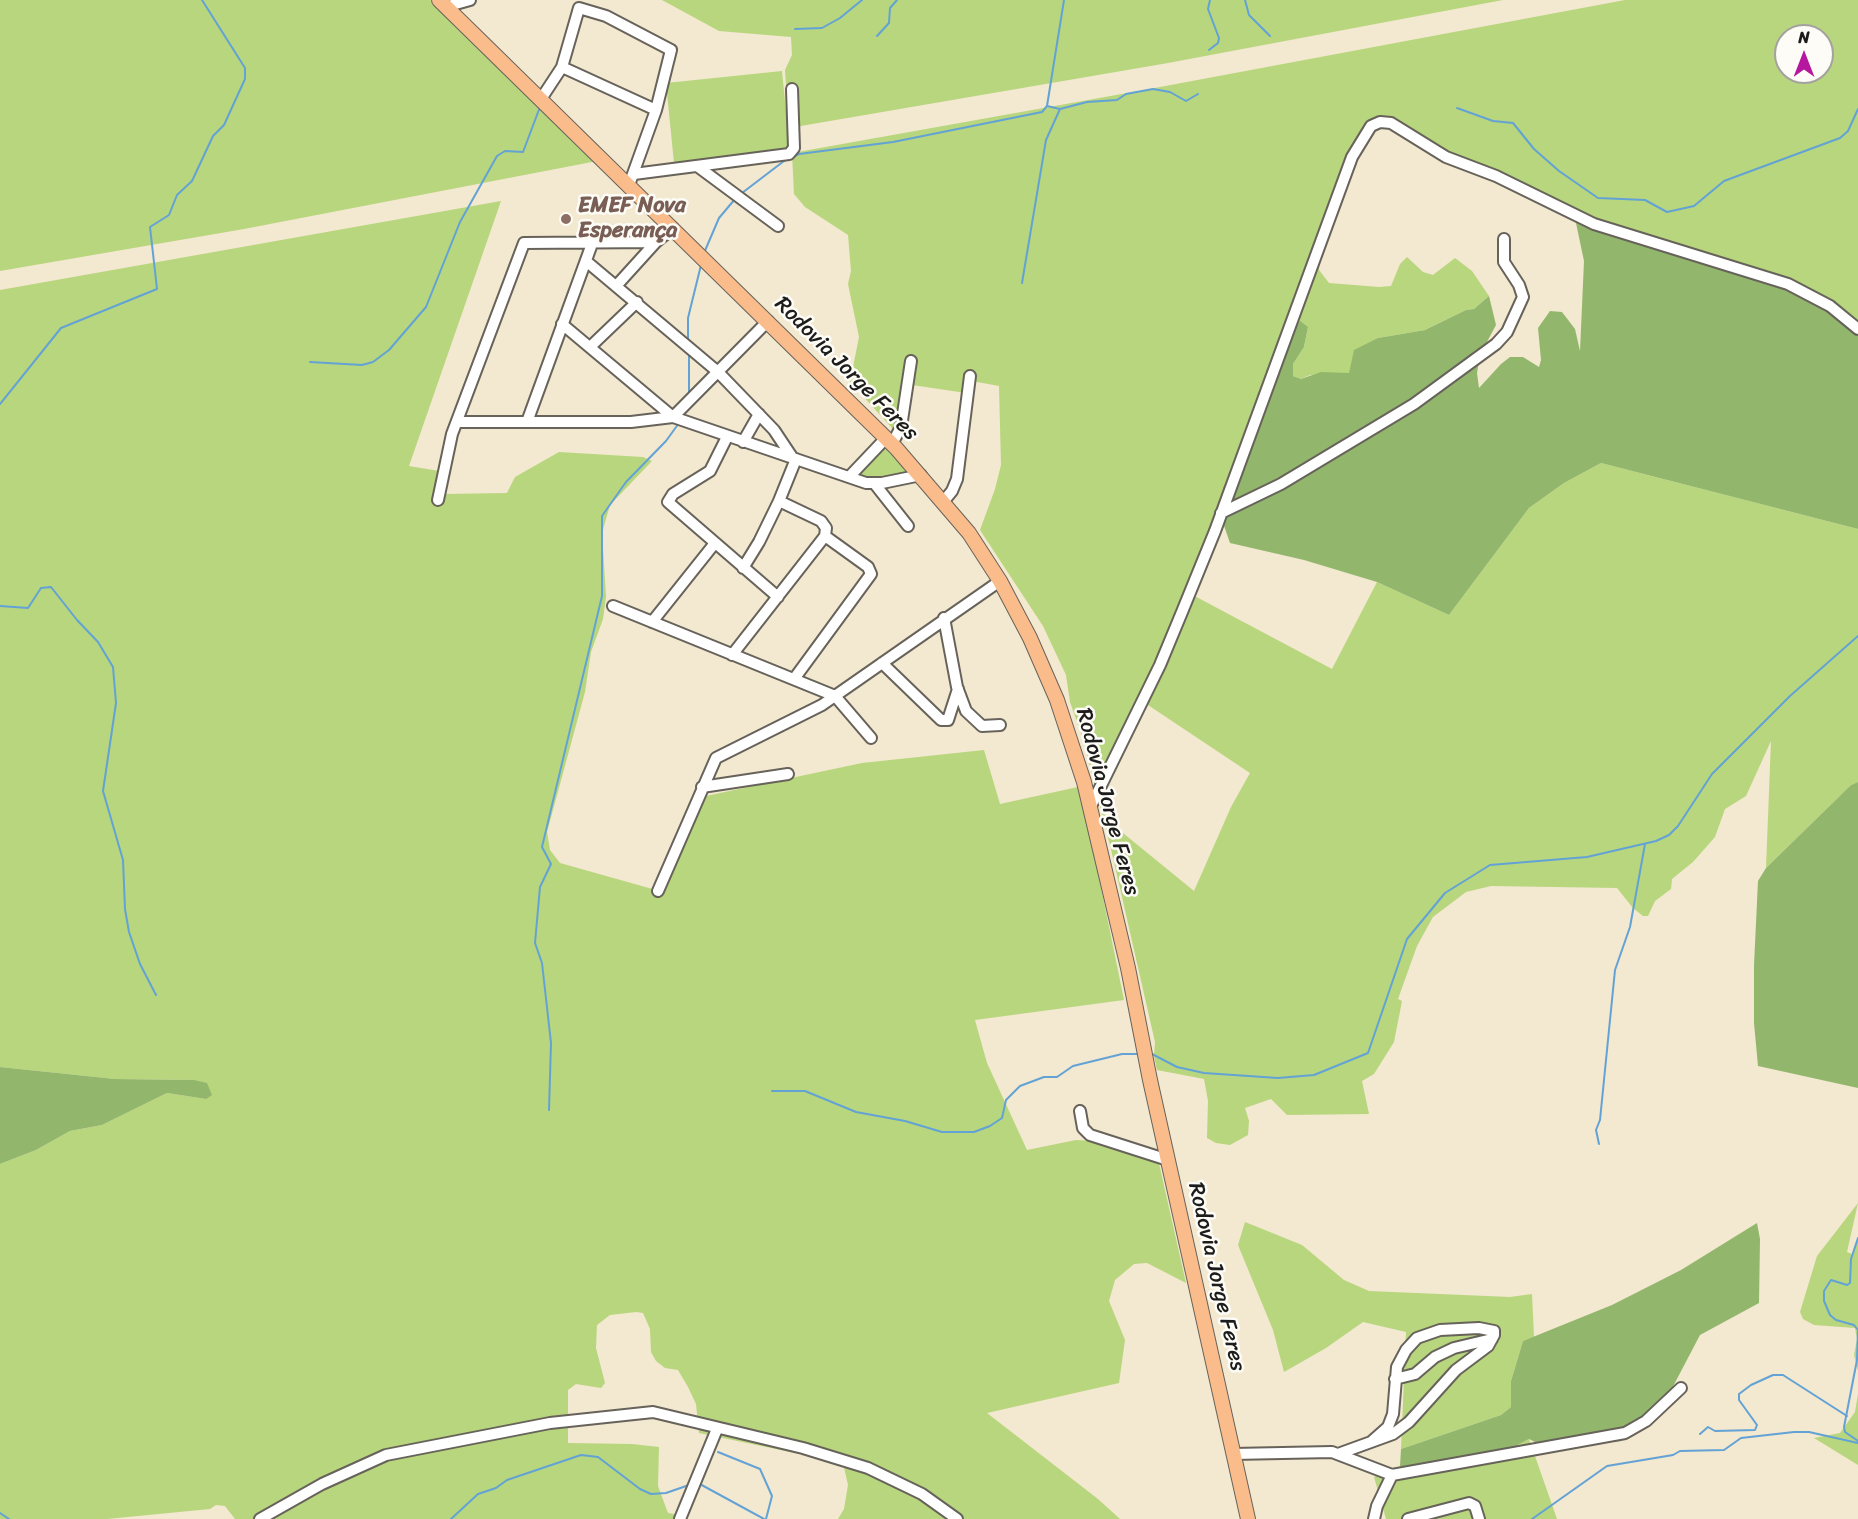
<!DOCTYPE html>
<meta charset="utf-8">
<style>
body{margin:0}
#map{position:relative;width:1858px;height:1519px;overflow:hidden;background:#f3e8d0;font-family:Sriracha,sans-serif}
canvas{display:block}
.north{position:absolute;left:1774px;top:24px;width:60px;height:60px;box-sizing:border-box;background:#fdfcf7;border:2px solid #a3a29f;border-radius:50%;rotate:0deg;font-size:16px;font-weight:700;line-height:24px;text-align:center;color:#1c1c1c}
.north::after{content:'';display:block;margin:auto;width:21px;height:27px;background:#b5179e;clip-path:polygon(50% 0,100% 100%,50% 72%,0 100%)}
</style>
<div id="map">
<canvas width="1858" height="1519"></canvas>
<div class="north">N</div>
</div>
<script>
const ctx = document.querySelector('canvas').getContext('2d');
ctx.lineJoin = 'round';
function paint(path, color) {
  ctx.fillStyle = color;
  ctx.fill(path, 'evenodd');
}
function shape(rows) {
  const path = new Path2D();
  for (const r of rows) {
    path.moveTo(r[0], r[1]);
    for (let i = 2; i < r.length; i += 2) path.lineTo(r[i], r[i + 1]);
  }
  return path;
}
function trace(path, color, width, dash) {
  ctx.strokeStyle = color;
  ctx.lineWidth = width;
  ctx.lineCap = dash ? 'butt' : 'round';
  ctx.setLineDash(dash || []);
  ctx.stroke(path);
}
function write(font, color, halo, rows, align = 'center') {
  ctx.font = font + ' Sriracha,sans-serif';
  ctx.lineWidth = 5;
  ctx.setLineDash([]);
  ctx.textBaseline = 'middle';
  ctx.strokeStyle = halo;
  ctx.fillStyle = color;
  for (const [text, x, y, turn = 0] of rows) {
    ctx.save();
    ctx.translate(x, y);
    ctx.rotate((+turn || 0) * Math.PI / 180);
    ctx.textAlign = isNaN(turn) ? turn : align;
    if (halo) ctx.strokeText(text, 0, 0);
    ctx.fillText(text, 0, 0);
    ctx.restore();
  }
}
const green = shape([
 [0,0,430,0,597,161,244,229,0,271],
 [662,0,1503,0,1168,63,789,128,785,70,792,55,791,37,719,31],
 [1625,0,1858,0,1858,328,1619,235,1503,183,1383,118,1369,130,1321,238,1319,270,1329,283,1379,287,1391,286,1400,264,1407,257,1423,272,1433,275,1455,258,1472,271,1489,296,1474,309,1466,310,1425,330,1378,338,1350,373,1310,375,1301,379,1293,376,1293,364,1304,347,1308,327,1222,497,1187,592,1332,669,1377,582,1449,615,1529,508,1564,483,1601,463,1858,529,1858,782,1851,785,1766,868,1771,741,1746,796,1725,809,1715,837,1693,862,1672,879,1671,889,1655,901,1648,916,1643,916,1633,908,1617,888,1491,886,1466,892,1433,917,1417,946,1398,999,1402,1001,1394,1042,1374,1074,1362,1081,1369,1114,1287,1115,1271,1099,1245,1108,1249,1121,1248,1135,1230,1145,1216,1143,1207,1138,1208,1101,1204,1079,1157,1070,1154,1056,1155,1042,1111,849,1083,739,1070,702,1066,675,1043,626,980,530,995,489,1001,465,999,386,972,381,966,393,912,385,902,439,850,382,859,337,848,284,851,271,848,235,805,207,794,194,792,153,1144,90],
 [1786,36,1822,36,1822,72,1786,72],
 [1145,703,1250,773,1231,807,1194,891,1118,829,1103,813,1104,781],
 [782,71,790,151,674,163,666,83],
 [501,201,409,466,445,472,445,494,507,493,515,477,559,452,643,457,652,461,610,505,602,533,606,597,603,619,591,652,585,692,547,832,550,850,560,863,663,892,706,796,862,763,984,750,1000,804,1078,787,1086,814,1124,1000,975,1020,987,1063,1027,1150,1076,1140,1093,1141,1158,1159,1186,1283,1147,1263,1134,1264,1115,1280,1109,1301,1125,1340,1119,1383,987,1413,1098,1499,1120,1519,838,1519,844,1509,848,1485,843,1463,699,1433,696,1404,688,1387,678,1370,665,1368,656,1361,651,1352,650,1329,643,1313,636,1312,610,1315,597,1325,596,1348,605,1383,601,1388,576,1384,568,1390,568,1443,632,1444,659,1447,658,1486,668,1513,682,1515,682,1519,235,1519,225,1506,216,1505,210,1509,107,1519,0,1519,0,1164,36,1150,70,1131,102,1125,167,1093,206,1099,194,1080,115,1079,0,1067,0,290],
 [886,443,916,473,867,480,854,475],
 [1858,1203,1847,1252,1852,1254,1858,1238,1858,1371,1854,1355,1857,1339,1855,1328,1814,1325,1803,1319,1800,1312,1817,1256],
 [1245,1222,1302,1245,1344,1280,1369,1291,1510,1297,1532,1294,1534,1337,1523,1341,1511,1381,1511,1407,1501,1415,1401,1449,1406,1332,1363,1322,1326,1348,1284,1372,1273,1330,1238,1245],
 [1858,1394,1858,1465,1814,1438,1840,1433,1855,1412],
 [1529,1439,1557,1519,1386,1519,1374,1477,1400,1466,1417,1469,1487,1461]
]);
const forest = shape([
 [1565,211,1800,289,1858,328,1858,529,1601,463,1564,483,1529,508,1449,615,1377,582,1304,560,1230,543,1221,517,1223,488,1241,458,1280,352,1300,321,1308,327,1304,347,1293,364,1293,376,1301,379,1321,372,1349,373,1354,350,1378,338,1425,330,1466,310,1474,309,1489,296,1496,325,1480,355,1477,373,1479,388,1501,364,1510,357,1523,357,1539,367,1541,360,1538,328,1550,311,1562,312,1575,329,1580,351,1584,261,1576,223],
 [1858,782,1858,1088,1758,1066,1754,1023,1754,965,1758,881,1766,868,1851,785],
 [0,1067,115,1079,194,1080,207,1083,212,1095,206,1099,167,1093,102,1125,70,1131,36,1150,0,1164],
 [1757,1223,1760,1239,1759,1303,1700,1335,1668,1396,1634,1434,1621,1441,1566,1447,1547,1448,1529,1439,1487,1461,1417,1469,1400,1466,1401,1449,1501,1415,1511,1407,1511,1381,1523,1341,1612,1305,1681,1270]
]);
const stream = shape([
 [1245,0,1249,15,1270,36],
 [795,29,822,28,840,18,862,0],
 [877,36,889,23,890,8,897,0],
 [1209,50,1218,43,1219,38,1208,9,1210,0],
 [1047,106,1060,109,1087,102,1117,100,1126,94,1153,89,1170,92,1186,101,1198,94],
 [1457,108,1493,121,1513,123,1534,149,1559,171,1598,198,1645,200,1667,212,1694,206,1724,181,1840,138,1848,131,1858,109],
 [742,193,784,161,799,154,893,142,1042,112,1047,106,1064,0],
 [704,253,719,218,735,199],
 [1022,283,1046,140,1060,109],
 [688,341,688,318,701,265],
 [310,362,362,365,373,362,389,350,426,307,460,222,497,156,505,151,523,152,540,107],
 [689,395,689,353],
 [0,404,61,328,157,289,150,227,169,215,177,195,192,181,213,136,224,125,245,79,245,68,202,0],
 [0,606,28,608,41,588,51,587,77,620,98,642,113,667,116,703,103,791,123,860,125,909,129,932,140,964,156,995],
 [1152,1054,1177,1067,1204,1073,1278,1078,1314,1075,1368,1053,1407,939,1445,893,1490,865,1587,857,1656,841,1669,835,1678,826,1712,774,1790,696,1858,636],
 [772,1091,805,1091,856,1112,905,1121,942,1132,974,1132,990,1126,1002,1118,1006,1100,1020,1086,1044,1077,1057,1077,1073,1066,1122,1054,1140,1054],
 [549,1110,551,1043,542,963,535,943,540,887,551,864,542,847,602,596,602,516,626,482,666,441,679,423],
 [1599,1144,1596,1130,1600,1120,1615,970,1630,927,1645,844],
 [1858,1238,1851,1259,1850,1283,1847,1285,1831,1280,1824,1291,1824,1301,1830,1315,1836,1320,1854,1325,1858,1330,1857,1360,1844,1427,1845,1432,1858,1441],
 [1700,1434,1708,1427,1715,1431,1755,1430,1757,1425,1739,1400,1739,1394,1751,1385,1773,1375,1783,1375,1847,1416],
 [718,1452,760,1469,772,1496,766,1519],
 [698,1483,764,1519],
 [0,1513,9,1519],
 [451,1519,478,1494,496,1488,507,1480,581,1455,598,1457,640,1489,651,1494,666,1493,689,1485],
 [1532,1519,1607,1466,1673,1455,1680,1451,1724,1450,1741,1438,1794,1432,1809,1432,1858,1443]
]);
const minor = shape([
 [445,7,470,0],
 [562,67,656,110],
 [541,99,562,67,579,8,606,16,671,50,656,110,629,185],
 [697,166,778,226],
 [634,174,789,154,794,148,792,89],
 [586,261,718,372,774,430,792,457],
 [617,285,656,242,673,228],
 [562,324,673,417,866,483,882,483,921,475],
 [590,347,637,302],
 [457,422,631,422,673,417,768,321],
 [527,422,593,241],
 [727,437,710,471,673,494,668,502,778,597],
 [743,442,759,414],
 [892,444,901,427,911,361],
 [849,477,886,438],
 [874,483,908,526],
 [438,500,452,434,524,243,656,242],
 [943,502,952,491,957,479,970,376],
 [1221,513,1281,484,1414,404,1496,344,1507,332,1523,297,1519,285,1504,262,1504,239],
 [743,568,759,542,779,501],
 [613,606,835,696,871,738],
 [944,618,957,687,966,711,982,726,1000,725],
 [652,622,715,543],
 [732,655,825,536],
 [882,663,941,720,948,720,958,689],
 [794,679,871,574,868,567,825,536,826,528,821,521,779,501,796,459],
 [702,787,788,774],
 [1090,808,1160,665,1182,612,1215,531,1352,157,1371,126,1380,122,1391,123,1446,157,1496,176,1594,224,1788,284,1830,306,1858,329],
 [658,891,716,758,822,705,1000,581],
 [1080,1111,1083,1128,1090,1135,1168,1160],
 [1395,1379,1415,1374,1435,1357,1454,1348,1492,1339],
 [1233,1454,1332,1452,1392,1475,1625,1433,1646,1421,1681,1388],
 [1338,1454,1371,1442,1388,1427,1393,1414,1397,1367,1406,1350,1417,1338,1440,1330,1479,1328,1494,1331,1494,1335,1488,1346,1456,1370,1409,1422,1393,1434,1371,1442],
 [260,1519,322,1484,386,1455,550,1423,653,1412,803,1448,868,1468,922,1494,957,1519],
 [680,1519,717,1429],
 [1374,1519,1377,1506,1392,1475],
 [1408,1519,1469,1503,1475,1506,1479,1519]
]);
const major = shape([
 [439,0,896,448,969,533,1000,581,1030,638,1057,700,1084,782,1128,968,1150,1080,1248,1519]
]);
const markers = [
 [566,219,6,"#8d6e63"]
];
const educationNames = [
 ["EMEF Nova",578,206],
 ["Esperança",578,231]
];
const streetNames = [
 ["Rodovia Jorge Feres",846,369,45],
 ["Rodovia Jorge Feres",1107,802,75],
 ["Rodovia Jorge Feres",1216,1277,77]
];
paint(green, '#b8d67d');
paint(forest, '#92b76c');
trace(stream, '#63a2d5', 2);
trace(minor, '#67635b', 14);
trace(major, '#67635b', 16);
trace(minor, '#fff', 10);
trace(major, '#fabc8b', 14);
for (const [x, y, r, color] of markers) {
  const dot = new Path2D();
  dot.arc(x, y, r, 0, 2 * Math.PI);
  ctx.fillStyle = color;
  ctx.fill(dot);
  trace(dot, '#fdfcf7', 2);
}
write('bold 22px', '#785e54', '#fdfcf7', educationNames, 'left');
write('22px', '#1c1c1c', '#fdfcf7', streetNames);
</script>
